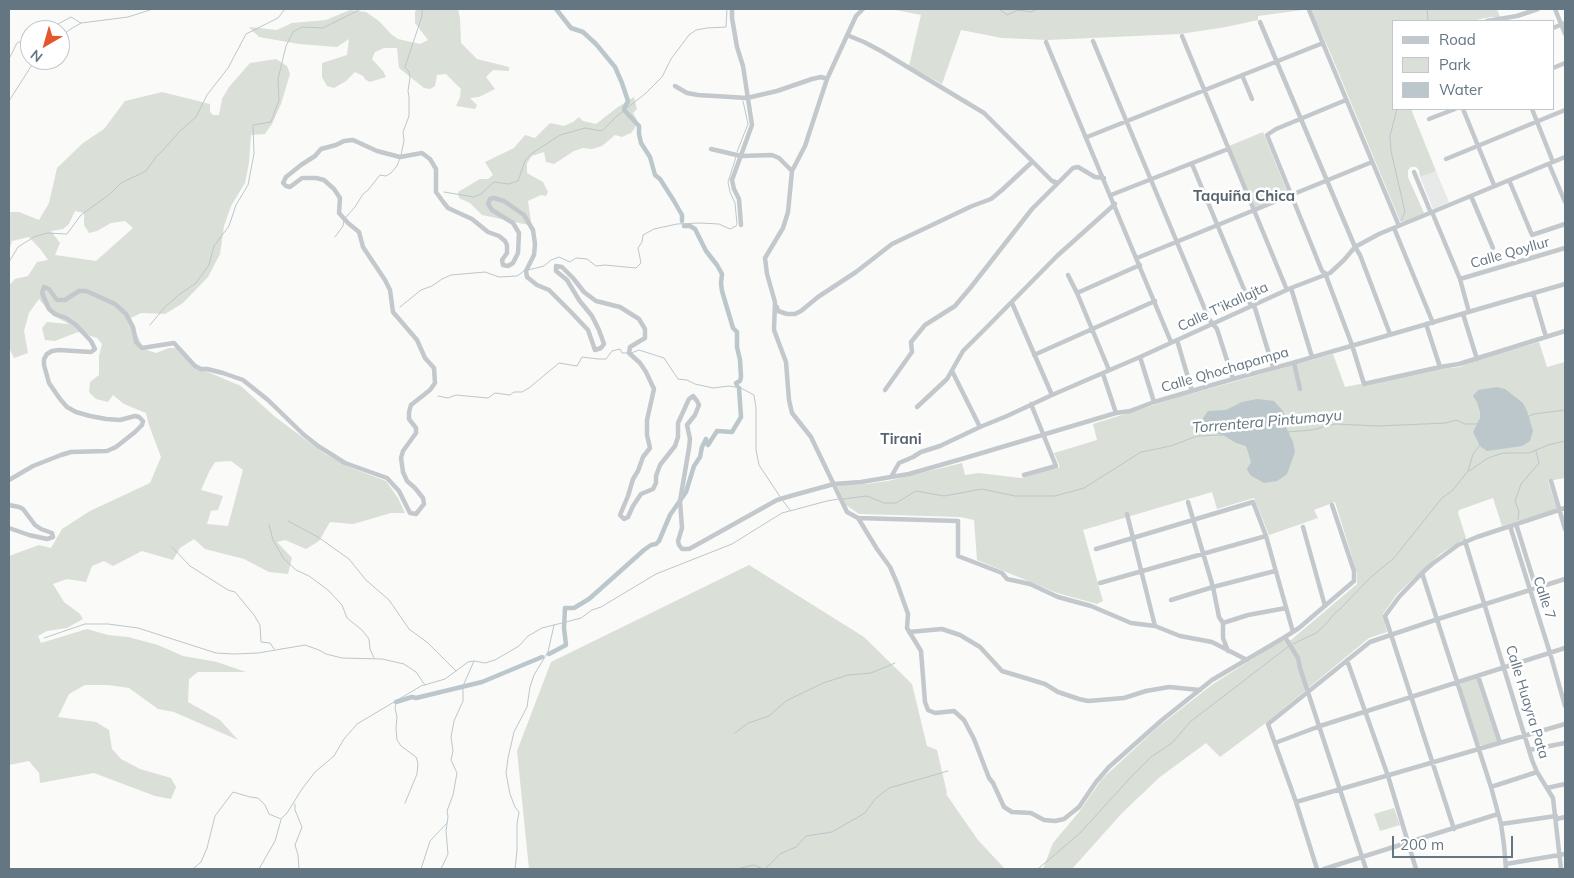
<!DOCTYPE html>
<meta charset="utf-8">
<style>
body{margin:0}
#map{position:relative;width:1574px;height:878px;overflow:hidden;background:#fafaf8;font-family:Mulish,sans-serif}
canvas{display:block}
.frame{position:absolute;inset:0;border:10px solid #657683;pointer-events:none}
.legend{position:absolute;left:1392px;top:20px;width:162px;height:90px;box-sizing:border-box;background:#fff;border:1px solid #c1c8cd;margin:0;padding:6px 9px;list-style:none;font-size:15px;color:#657683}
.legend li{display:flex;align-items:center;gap:10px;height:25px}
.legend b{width:25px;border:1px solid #c1c8cd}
.north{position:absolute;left:20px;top:20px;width:50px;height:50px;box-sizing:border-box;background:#fff;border:1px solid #c1c8cd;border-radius:50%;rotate:218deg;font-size:14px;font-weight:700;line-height:20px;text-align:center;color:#657683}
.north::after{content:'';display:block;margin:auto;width:18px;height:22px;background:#e4572e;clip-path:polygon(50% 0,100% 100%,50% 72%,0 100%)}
.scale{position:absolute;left:1392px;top:836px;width:121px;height:22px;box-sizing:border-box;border:2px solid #657683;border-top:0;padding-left:6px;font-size:15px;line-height:18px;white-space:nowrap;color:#657683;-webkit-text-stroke:4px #fff;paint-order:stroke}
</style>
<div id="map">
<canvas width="1574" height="878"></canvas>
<div class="frame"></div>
<ul class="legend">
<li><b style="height:6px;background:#c3c8cc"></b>Road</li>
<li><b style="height:14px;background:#dadfd7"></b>Park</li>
<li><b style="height:14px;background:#bbc7cb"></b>Water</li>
</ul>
<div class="north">N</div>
<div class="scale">200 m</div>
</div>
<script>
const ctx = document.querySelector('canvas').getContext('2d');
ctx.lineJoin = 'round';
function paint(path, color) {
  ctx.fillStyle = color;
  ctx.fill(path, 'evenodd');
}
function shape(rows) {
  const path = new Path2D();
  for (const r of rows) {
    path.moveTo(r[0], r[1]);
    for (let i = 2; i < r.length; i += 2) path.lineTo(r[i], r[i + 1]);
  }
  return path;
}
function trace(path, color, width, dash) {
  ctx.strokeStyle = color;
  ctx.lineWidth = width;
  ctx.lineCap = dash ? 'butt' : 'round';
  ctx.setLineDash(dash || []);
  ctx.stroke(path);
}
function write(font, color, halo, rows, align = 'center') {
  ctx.font = font + ' Mulish,sans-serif';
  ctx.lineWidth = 5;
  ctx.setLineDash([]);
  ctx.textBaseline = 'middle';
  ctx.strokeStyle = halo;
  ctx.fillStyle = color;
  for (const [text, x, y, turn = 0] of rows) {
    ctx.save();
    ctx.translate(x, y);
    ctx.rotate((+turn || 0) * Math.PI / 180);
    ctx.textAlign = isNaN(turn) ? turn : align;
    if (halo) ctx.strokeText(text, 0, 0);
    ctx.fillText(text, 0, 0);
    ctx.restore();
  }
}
const built = shape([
 [1436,171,1449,202,1433,209,1420,177]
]);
const green = shape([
 [417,9,458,9,460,18,461,43,477,59,509,67,509,71,493,70,486,77,495,89,479,97,470,98,477,105,475,109,456,106,460,97,461,89,446,74,437,75,435,86,430,89,424,88,399,68,397,48,384,48,375,52,372,59,383,71,386,77,370,82,366,80,363,76,355,72,346,81,334,88,327,86,322,77,322,63,347,55,349,39,337,47,299,44,259,37,249,27,277,30,292,23,326,20,350,10,366,12,379,21,391,34,398,39,420,44,428,40,415,23,415,12],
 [891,9,1497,9,1500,17,1491,17,1471,21,1393,21,1393,109,1411,109,1436,171,1420,177,1419,170,1416,167,1411,167,1408,170,1408,177,1424,213,1403,222,1400,221,1330,52,1310,9,1258,16,1258,20,1226,27,1180,34,1047,40,1002,38,961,30,942,84,909,66,921,15],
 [276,59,287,66,290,74,281,104,272,124,265,134,251,135,249,163,245,183,231,206,224,226,220,254,208,277,183,303,165,314,141,313,129,319,142,345,147,350,156,353,169,348,178,348,196,367,241,386,274,416,325,454,349,467,386,481,398,498,405,513,391,513,353,524,330,522,319,541,306,549,285,540,277,542,292,558,288,574,269,572,244,559,205,549,194,539,180,548,173,560,142,551,113,566,104,561,92,566,86,582,67,579,53,584,64,602,80,614,83,619,67,628,47,631,38,636,41,643,87,629,108,635,128,637,158,645,183,656,217,662,246,672,198,672,189,679,188,702,220,720,238,740,174,712,158,709,129,688,108,685,85,685,69,694,58,717,96,722,109,730,112,749,121,759,140,769,171,778,176,787,171,799,155,796,94,773,40,783,39,773,29,761,9,765,9,556,39,545,51,548,62,529,90,511,150,483,161,457,149,425,146,413,124,404,113,395,108,402,96,399,89,392,90,382,99,375,99,356,102,344,97,338,78,332,55,341,45,340,42,328,47,322,69,324,52,315,39,299,29,313,24,331,28,353,14,358,9,348,9,285,15,279,28,276,37,262,48,260,41,250,29,237,12,241,9,251,9,212,19,212,39,220,49,203,57,168,83,143,104,129,125,101,162,92,210,104,210,112,213,115,219,115,222,99,229,87,250,63],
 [75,211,84,213,84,225,89,233,97,231,111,223,125,221,133,228,96,261,55,255,60,243,51,231,63,229,69,224],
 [231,461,243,470,228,526,207,524,211,511,218,510,223,496,201,490,209,472,215,462],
 [634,97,637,109,633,113,637,120,635,128,631,133,622,137,615,135,602,146,592,149,583,148,574,151,554,164,546,162,544,152,532,156,527,163,527,173,543,182,548,192,546,196,541,195,528,201,531,221,529,225,482,215,470,203,459,198,458,192,480,179,488,179,493,175,485,162,514,148,525,135,535,138,550,123,564,126,573,122,579,117,583,121,596,124,618,107],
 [1263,132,1288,194,1255,208,1229,146],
 [1539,342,1547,367,1565,362,1565,478,1548,481,1557,509,1502,526,1493,498,1459,510,1458,513,1466,538,1440,554,1397,594,1383,614,1387,632,1369,638,1267,722,1220,757,1206,743,1160,777,1122,813,1072,869,1043,869,1053,843,1079,812,1102,779,1158,727,1213,684,1281,641,1291,640,1357,584,1357,573,1335,502,1314,510,1318,518,1269,535,1254,498,1217,509,1212,492,1083,530,1103,601,1097,604,1057,593,977,560,974,520,960,517,859,514,846,505,837,485,866,484,888,481,962,463,965,475,978,473,1021,478,1060,467,1054,453,1097,440,1093,424,1176,398,1333,354,1345,387,1360,384,1366,386,1430,370,1460,367,1475,360],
 [749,565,864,637,912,684,927,746,937,750,947,793,946,794,978,840,1005,869,529,869,517,751,551,662],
 [1478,678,1498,742,1482,746,1479,744,1460,687,1462,683],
 [1394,808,1400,825,1380,831,1374,814]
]);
const water = shape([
 [1497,387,1505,389,1523,403,1527,411,1533,431,1530,441,1522,446,1487,451,1480,446,1473,432,1480,418,1480,412,1477,402,1473,396,1478,390],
 [1257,399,1274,401,1283,411,1286,419,1286,427,1293,442,1295,452,1287,474,1277,481,1264,483,1250,475,1247,469,1251,462,1246,446,1236,443,1223,435,1204,430,1201,421,1208,411,1226,410,1242,402]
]);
const stream = shape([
 [999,9,1007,15,1018,10,1031,12,1038,9],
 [1427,9,1428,21],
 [47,30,71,17,81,23],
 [60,38,69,30,81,23,128,17,153,9],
 [9,59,17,43,30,38],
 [9,101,35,60],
 [1397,109,1390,136,1391,151,1405,212,1401,221],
 [737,152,748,124,743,101],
 [401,155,404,141,403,132,409,116,409,97,408,91,410,78,409,72,405,67,422,16,422,9],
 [444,192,474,197,481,194,494,182,508,184,518,181,525,161,531,154,560,135,585,128,602,131,617,116,646,93,662,77,671,59,689,35,696,30,707,28,726,27,727,9],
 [346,217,355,207,363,194,368,190,380,175,386,176,391,173,397,166,400,158],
 [335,237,343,226,344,220],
 [9,262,18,247,34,237,47,233,67,234,81,215,110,194,121,183,146,171,156,157,166,147,179,132,196,117,207,95,228,68,246,34,278,18,285,9],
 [528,270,544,266,551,260,559,257,570,262,576,258,587,259,596,266,605,265,636,268,641,263,638,248,642,242,643,235,654,229,677,224,700,223,719,224,730,229,736,226,737,224,735,203,730,192,728,182,736,157],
 [400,307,421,290,432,286,442,279,451,275,485,272,499,277,517,276,524,271],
 [150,325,164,308,180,294,196,283,209,265,214,246,229,226,236,205,248,185,254,154,253,125,271,122,279,100,278,79,286,46,293,32,302,27,323,28,361,9],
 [631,353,639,350,664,358,678,379,687,380,695,384,713,388,729,386,741,388,754,395,756,408,756,450,759,465,781,498],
 [438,396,448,398,456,395,488,398,495,393,510,395,514,392,522,392,529,388,559,363,577,366,582,357,598,359,606,359,612,351,620,349,622,353,627,353],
 [1527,417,1534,414,1565,410],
 [1287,432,1312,430,1335,424,1378,426,1446,423,1456,420,1465,424,1478,424],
 [1469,471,1488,458,1503,453,1529,453,1548,445,1565,441],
 [843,499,867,496,884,503,896,503,916,491,944,496,982,489,1015,496,1055,496,1084,488,1141,452,1171,446,1197,436,1223,435],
 [783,501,790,510],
 [1518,519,1519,512,1515,501,1521,484,1539,463,1536,451],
 [288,521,318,537,349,559,366,580,389,600,409,629,428,643,456,671],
 [269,525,273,540,284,559,296,570,309,576,328,590,342,605,347,618,362,630,369,639,370,649,374,658],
 [172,547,190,566,228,590,235,592,254,615,260,625,261,642,270,643,274,649],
 [566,622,581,618,592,610,601,607,656,574,732,544,782,513,827,501,839,499],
 [44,638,85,624,108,624,138,628,216,653,234,654,258,653,305,645,319,650,326,654,342,658,382,659,404,664,416,672,425,685],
 [1293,644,1316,633,1325,625,1334,614,1341,608,1371,577,1394,558,1442,498,1452,491,1468,471,1473,454,1480,445],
 [463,686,474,661],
 [396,703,395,708,397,717,396,728,397,740,401,746,416,757,418,763,417,774,405,803],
 [735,733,748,723,769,716,786,701,823,683,848,675,871,673,895,663],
 [295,804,295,810,302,827,295,845,298,855,299,869],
 [193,869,201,862,207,848,215,816,233,792,250,797,258,798,265,805,269,814,281,819,287,813,302,789,315,772,334,756,344,739,357,724,421,686,445,679,468,662,474,661,485,663,495,660,519,646,528,636,542,628,562,623],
 [259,869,275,841,281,820],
 [421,869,430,841,447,823],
 [441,869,448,854,446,831,448,817,447,811,453,795,457,773,451,760,453,751,451,737,454,721,463,701,463,689],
 [515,869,517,851,517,824,519,812,515,807,510,794,506,773,508,758,514,732,527,707,530,687,534,675,548,652,554,625],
 [737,869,754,865,763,869],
 [765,869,780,854,796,847,806,836,832,832,865,813,875,799,889,788,948,771],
 [1038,869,1080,833,1130,778,1151,757,1172,743,1190,722,1289,646]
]);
const canal = shape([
 [556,9,571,28,583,32,596,44,615,67,622,83,628,101,624,109],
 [625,111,639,126,639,134,641,143,650,157,655,175,660,179,674,201,682,215,682,221],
 [684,226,690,226,695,229,706,251,717,265,722,274,721,283,722,291,733,328,737,332,737,347,740,360,741,377,740,381,736,383,737,385],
 [549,654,566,645,564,628,565,608,574,608,589,599,644,550,651,545,656,544,659,541,670,515,686,492,694,466,700,457,702,447,706,439,708,445,717,431,732,432,741,417,739,388],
 [396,702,412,697,416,698,482,682,542,657]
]);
const minor = shape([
 [732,9,732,18,737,47,743,66,752,125,732,180,734,189,739,199,741,225],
 [863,9,856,16,827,79,805,146,792,171,788,212,783,228,765,258,767,274,775,302,774,330,786,362,789,400,792,413,811,437,847,512,858,518,877,549,890,567,897,583,908,614,907,628,921,651,925,702,928,710,935,713,954,711,964,720,974,739,989,778,993,783,1004,807,1012,812,1031,813,1044,820,1055,821,1064,819,1079,807,1096,782,1109,767,1162,720,1212,680,1285,637,1299,628,1354,581,1354,571,1332,505],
 [1555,9,1565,34],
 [1309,10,1399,226],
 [1487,21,1517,16,1538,9],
 [1260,22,1355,247,1360,255,1390,334],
 [1553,28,1565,23],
 [847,35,864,42,881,51,984,113,1052,181,1058,183,1073,168,1078,167,1095,177,1104,178],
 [1182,36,1287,290],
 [1093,41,1209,319,1217,329,1233,379],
 [1046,42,1171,342],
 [1553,68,1565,63],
 [1242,75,1252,99],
 [675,86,687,93,698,95,747,98,777,91,812,79,821,77,827,79],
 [1346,100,1276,129,1267,135,1322,271,1325,273,1352,345,1364,384,1440,367,1459,364,1565,331],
 [1463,109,1494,185],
 [1532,109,1553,162],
 [1429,119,1455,109],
 [1087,137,1323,43],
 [711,149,741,156,772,155,779,158,792,171],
 [1446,159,1565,110],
 [1192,164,1251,306],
 [1549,164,1565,202],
 [1414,172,1431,213],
 [1509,180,1532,235,1565,224],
 [1111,195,1228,149],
 [1471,196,1493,248],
 [1432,212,1460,279,1469,312],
 [1394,228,1433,323],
 [1137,258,1372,162],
 [1068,275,1077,293,1109,370],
 [1460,279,1565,248],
 [1291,288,1312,357],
 [1077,293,1140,265],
 [1533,293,1546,337],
 [1012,303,1052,395],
 [1254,305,1273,367],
 [777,307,778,311,787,314,795,314,801,311,818,297,856,272,892,244,972,206,991,199,1002,190,1032,162],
 [1463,314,1477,359],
 [1426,324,1440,367],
 [1177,340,1192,391],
 [1034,355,1155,301],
 [1140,357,1154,402],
 [1294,363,1300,389],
 [952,371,980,427],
 [1103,374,1116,413],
 [885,390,912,352,911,342,925,325,955,306,971,287,1032,209,1058,183],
 [917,407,947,379,963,351,986,328,1057,256,1115,204],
 [1024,475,1056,466,1031,404],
 [891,477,899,463,913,457,921,452,940,446,980,427,1007,416,1052,395,1140,357,1291,288,1330,273,1344,260,1355,247,1379,234,1565,157],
 [9,480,33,466,61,455,71,452,107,451,116,447,135,432,142,425,143,421,139,417,135,416,120,420,106,419,90,416,76,412,67,407,60,399,49,383,44,365,44,359,47,354,52,351,59,350,91,352,95,349,91,341,76,325,66,318,55,314,49,309,42,293,44,287,49,289,57,300,65,300,79,291,86,291,93,294,115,304,126,314,133,327,136,342,142,348,174,343,195,366,201,369,207,369,223,373,243,380,268,400,303,434,318,446,345,463,387,478,399,491,410,513,416,514,424,504,423,498,415,488,407,481,403,472,401,458,403,451,416,433,416,428,409,419,409,412,411,405,430,390,435,383,434,368,425,358,417,340,393,312,390,290,385,280,363,247,359,232,348,223,339,213,340,198,334,189,324,180,316,178,302,178,290,187,286,186,283,183,286,177,301,165,315,156,321,149,336,145,344,141,353,140,377,151,400,157,422,153,430,159,436,169,436,192,444,203,448,208,472,219,488,232,499,236,505,241,507,245,507,253,502,260,503,265,508,266,513,263,518,253,519,233,513,223,492,210,488,204,490,199,494,198,504,201,524,215,533,230,535,244,534,255,526,271,527,277,537,285,549,290,571,312,588,330,595,350,601,348,604,344,599,330,592,316,579,300,567,280,556,271,556,266,562,267,573,278,584,292,596,301,620,307,639,319,645,329,645,338,630,347,629,353,640,363,646,372,654,389,647,420,647,435,650,448,643,457,638,471,633,479,628,496,620,515,624,519,628,517,633,506,641,494,653,489,656,483,656,476,660,465,675,446,678,437,678,423,689,399,693,396,697,401,699,405,695,415,687,425,690,439,689,448,680,501,682,528,678,541,679,545,682,549,689,549,700,543,777,500,794,495,834,484,861,482,909,474,965,458,1116,413,1130,411,1154,402,1233,379,1289,364,1565,284],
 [1551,481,1565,529],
 [1188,502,1213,587,1219,617,1223,623,1223,638,1228,651],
 [9,505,19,507,23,509,35,525,41,529,52,533,53,537,47,539,29,535,9,528],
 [1127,514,1155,626],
 [858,518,958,521,958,556,1002,573,1007,579,1030,584,1058,597,1091,606,1131,623,1155,626,1180,636,1212,642,1247,660],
 [1516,524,1536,588],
 [1510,526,1550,653,1565,706],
 [1303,527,1325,606],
 [1465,541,1532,760,1537,772,1553,798,1561,869],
 [1096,549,1253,502,1266,536,1293,632],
 [1422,573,1491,787,1501,824,1504,845,1506,869],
 [1100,583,1266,536],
 [1171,600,1213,587,1275,571],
 [1223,623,1248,615,1286,608],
 [909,632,942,629,960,635,980,647,1002,671,1045,684,1058,692,1079,699,1088,701,1124,698,1146,691,1169,687,1200,690],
 [1285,637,1298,658,1300,668,1366,869],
 [1347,660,1388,776,1416,869],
 [1478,676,1500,743],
 [1275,743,1320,726,1565,648],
 [1529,750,1565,743],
 [1491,787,1537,772],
 [1547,788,1565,784],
 [1296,802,1565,724],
 [1557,819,1565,817],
 [1501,824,1556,816],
 [1454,829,1385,616,1399,597,1422,573,1432,564,1458,545,1477,537,1565,508],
 [1506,864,1565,854],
 [1317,869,1296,802,1268,724,1370,642,1438,619,1565,579],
 [1324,869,1498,814]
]);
const streetNames = [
 ["Calle Qoyllur",1510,253,-16],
 ["Calle T'ikallajta",1223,307,-25],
 ["Calle Qhochapampa",1225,370,-16],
 ["Calle 7",1544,598,72],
 ["Calle Huayra Pata",1527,702,73]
];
const neighbourhoodNames = [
 ["Taquiña Chica",1244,196],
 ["Tirani",901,439]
];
const waterNames = [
 ["Torrentera Pintumayu",1267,422,-5]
];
paint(built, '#e8e9e9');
paint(green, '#dadfd7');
paint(water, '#bbc7cb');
trace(stream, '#bbc7cb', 1);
trace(canal, '#bbc7cb', 4.5);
trace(minor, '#c3c8cc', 4.5);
write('14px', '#657683', '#fff', streetNames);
write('bold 15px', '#57646e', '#fff', neighbourhoodNames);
write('italic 15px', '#60757c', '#fff', waterNames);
</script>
